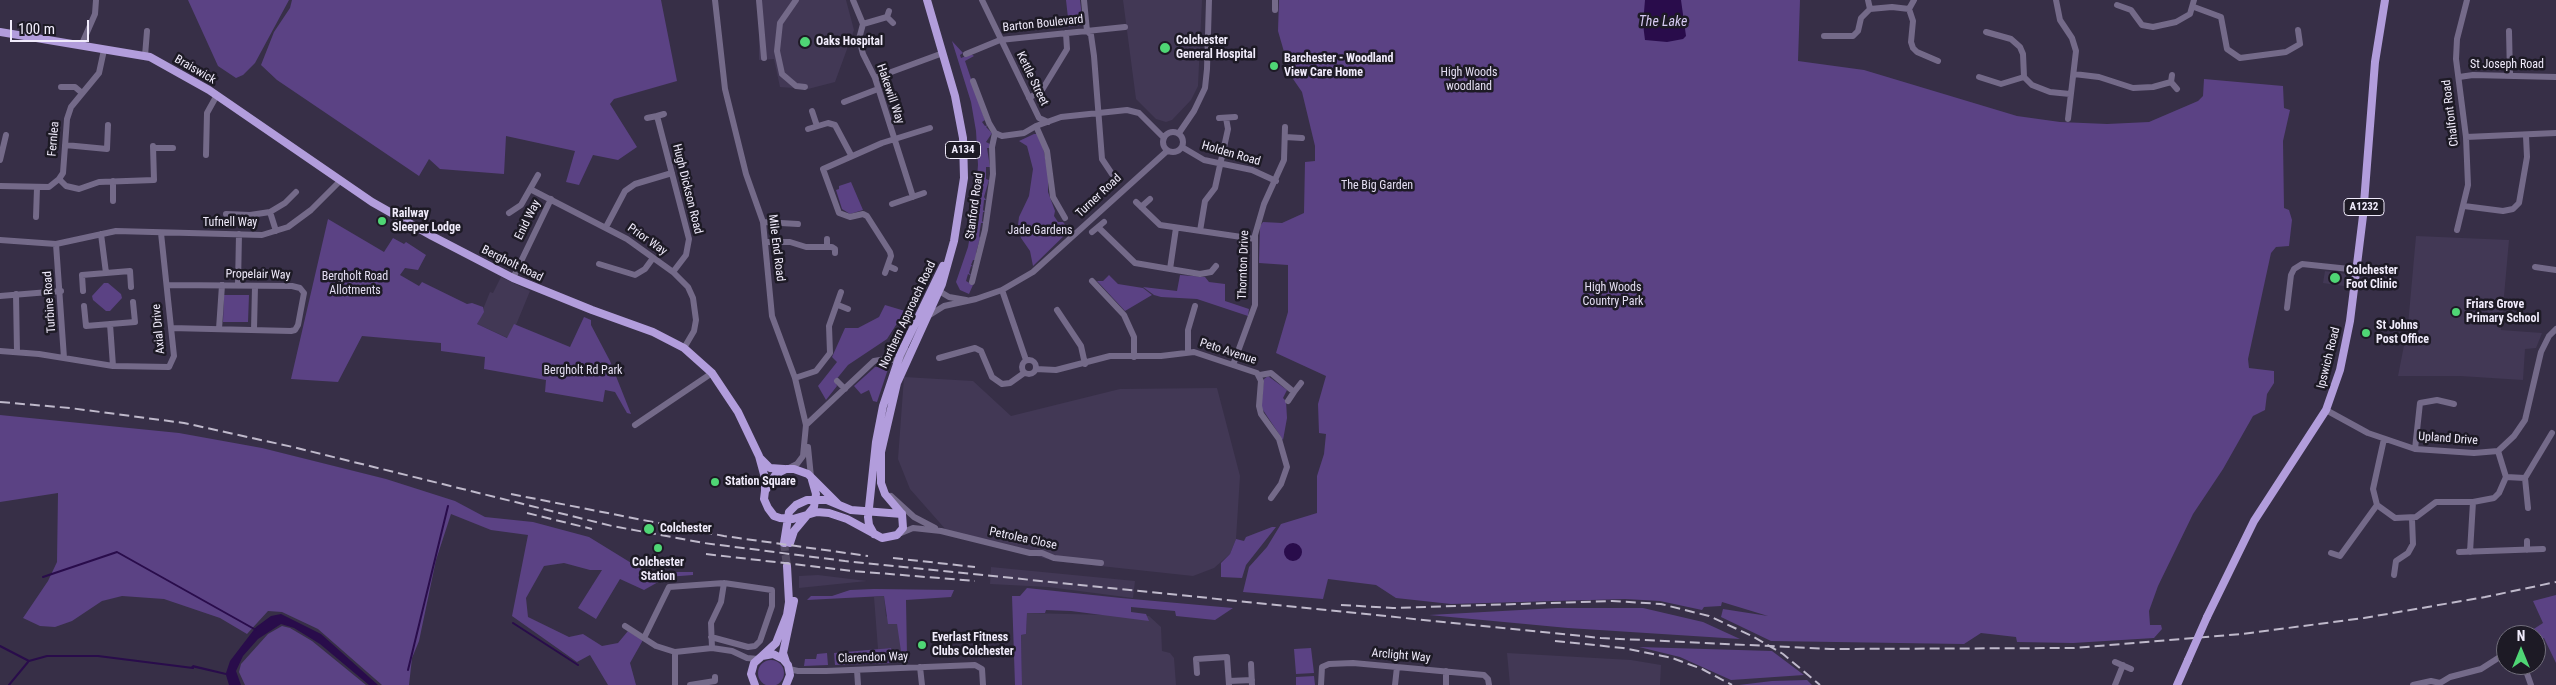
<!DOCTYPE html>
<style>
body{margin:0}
#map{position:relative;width:2556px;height:685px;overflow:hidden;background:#372f47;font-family:"Roboto Condensed",sans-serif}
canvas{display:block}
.north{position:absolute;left:2496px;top:625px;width:50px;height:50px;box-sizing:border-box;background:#1d1a25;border:1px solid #716e7b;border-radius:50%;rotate:0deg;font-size:14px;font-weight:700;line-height:20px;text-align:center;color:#f0ebfb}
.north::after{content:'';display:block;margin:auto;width:18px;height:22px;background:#4fd675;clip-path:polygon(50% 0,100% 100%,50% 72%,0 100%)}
.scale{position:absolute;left:10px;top:20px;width:79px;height:22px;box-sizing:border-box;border:2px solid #f0ebfb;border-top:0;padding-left:6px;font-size:15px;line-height:18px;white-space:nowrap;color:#f0ebfb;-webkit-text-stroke:4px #1d1a25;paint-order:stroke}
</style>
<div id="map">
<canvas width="2556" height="685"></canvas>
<div class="north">N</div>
<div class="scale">100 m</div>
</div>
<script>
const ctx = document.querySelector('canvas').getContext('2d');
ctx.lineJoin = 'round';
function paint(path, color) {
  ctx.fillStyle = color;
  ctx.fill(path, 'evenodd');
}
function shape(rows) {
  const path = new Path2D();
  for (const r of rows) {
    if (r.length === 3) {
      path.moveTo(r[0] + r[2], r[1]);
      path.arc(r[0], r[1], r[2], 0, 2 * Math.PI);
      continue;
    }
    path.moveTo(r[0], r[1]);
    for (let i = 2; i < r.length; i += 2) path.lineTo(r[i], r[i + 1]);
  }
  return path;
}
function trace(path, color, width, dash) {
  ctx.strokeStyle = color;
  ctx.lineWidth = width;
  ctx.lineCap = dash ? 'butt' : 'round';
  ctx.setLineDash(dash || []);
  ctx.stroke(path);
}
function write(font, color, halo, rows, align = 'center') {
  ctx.font = font + ' "Roboto Condensed",sans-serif';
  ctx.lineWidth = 5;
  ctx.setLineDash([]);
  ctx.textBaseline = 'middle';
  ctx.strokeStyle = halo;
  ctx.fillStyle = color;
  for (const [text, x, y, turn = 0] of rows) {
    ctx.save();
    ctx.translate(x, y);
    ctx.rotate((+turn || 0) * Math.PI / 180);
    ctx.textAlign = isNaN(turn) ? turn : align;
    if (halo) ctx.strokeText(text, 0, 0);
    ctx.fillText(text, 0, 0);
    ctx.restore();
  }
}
const built = shape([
 [756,0,846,0,854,30,835,82,808,89,780,87,774,59,759,60,759,17],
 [1123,0,1202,0,1198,86,1191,100,1172,120,1166,122,1156,119,1136,99],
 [2416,236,2509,240,2501,330,2542,333,2536,348,2525,349,2523,380,2460,376,2398,376,2408,325],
 [2325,271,2347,274,2344,286,2323,283],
 [501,277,530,291,516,325,514,325,508,338,477,324,490,292,493,293],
 [904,377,973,381,1011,416,1120,389,1217,388,1240,476,1236,539,1230,554,1214,568,1193,576,1054,561,947,531,910,489,898,459],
 [991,567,1135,581,1133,598,1048,587,990,584],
 [818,575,867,581,799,588,799,576],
 [884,596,886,616,897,623,900,633,902,653,892,654,891,648,878,649,874,597],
 [1027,613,1149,616,1161,627,1162,651,1170,653,1174,658,1176,685,1022,685,1021,635,1026,634],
 [1507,653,1631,660,1661,665,1660,685,1510,685]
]);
const green = shape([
 [188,0,289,0,255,63,243,75,236,78,218,66],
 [292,0,661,0,677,81,614,99,610,104,637,147,618,160,593,155,579,185,566,182,575,151,506,136,504,174,440,169,429,159,419,176,277,80,261,65,274,32,290,8],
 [1066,0,1080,0,1083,25,1069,27],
 [1279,0,1800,0,1798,61,1864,70,2017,116,2060,122,2107,124,2149,122,2198,101,2203,96,2204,79,2283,86,2284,108,2290,110,2283,141,2284,208,2289,210,2292,220,2289,246,2276,247,2271,253,2248,359,2249,368,2274,371,2274,383,2267,394,2265,410,2253,416,2223,469,2193,514,2158,586,2149,611,2150,625,2161,625,2162,629,2154,638,2073,643,2017,642,2016,637,1981,633,1964,644,1771,641,1721,617,1723,609,1768,616,1722,602,1721,606,1704,607,1702,610,1660,601,1625,599,1451,604,1396,598,1376,585,1328,579,1323,599,1243,592,1249,567,1267,547,1281,524,1317,513,1317,476,1324,454,1326,434,1319,433,1318,404,1326,376,1276,353,1288,312,1288,265,1259,263,1260,226,1263,222,1282,223,1304,213,1305,162,1315,161,1315,146,1302,92,1291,76,1278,31],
 [952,41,963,53,960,55,961,58,971,54,974,56,965,61,985,120,982,122,985,126,988,125,986,127,992,133,986,142,990,144,990,148,987,148,990,167,986,167,986,179,989,180,984,197,986,200,984,200,983,210,985,212,983,212,982,221,984,223,981,223,979,236,980,238,976,253,977,260,973,260,971,265,975,267,971,266,969,273,972,276,968,274,966,281,973,285,969,294,960,290,956,282,968,247,974,213,978,165,976,131,971,102],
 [1034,134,1038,134,1042,142,1048,172,1048,192,1055,211,1054,216,1058,222,1063,222,1070,230,1033,266,1030,251,1021,238,1018,225,1019,217,1029,196,1033,169,1027,146,1019,141],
 [851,182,863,210,850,214,842,209,836,190,839,189,839,186],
 [328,219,384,252,393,238,404,244,406,242,426,255,418,270,405,268,400,275,419,286,422,282,467,304,472,303,483,307,484,312,477,324,507,338,514,324,570,347,584,317,591,320,591,325,610,361,631,414,627,413,615,392,605,390,603,402,545,392,546,380,484,369,485,357,441,351,441,343,362,336,338,382,291,379],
 [1109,275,1118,284,1143,288,1152,295,1125,311,1097,281,1103,281],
 [1180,275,1205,277,1209,282,1225,284,1225,301,1249,309,1248,316,1197,299,1161,297,1154,295,1143,287,1177,291],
 [104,283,108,283,121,294,122,298,110,311,106,311,93,300,92,296],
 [224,295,249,295,248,322,223,322],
 [885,305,905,311,887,339,848,365,835,381,837,386,826,400,818,386,837,362,832,357,845,328,858,328,879,317],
 [889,366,877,402,873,401,869,390,861,394,854,386,875,367],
 [1268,376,1287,390,1283,398,1286,401,1287,418,1283,440,1261,407,1264,379],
 [0,415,179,433,262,448,386,479,455,501,485,517,533,522,589,537,641,569,651,572,693,572,693,575,667,577,644,590,620,579,596,619,578,608,602,570,590,570,564,563,544,566,526,598,528,617,569,637,583,634,602,646,618,643,628,631,643,640,630,663,636,685,608,685,590,655,577,662,512,616,528,535,491,530,451,514,436,560,419,641,412,658,409,685,382,685,318,629,282,612,268,611,247,634,220,618,164,599,122,596,102,601,72,621,55,627,40,626,23,618,48,581,57,562,58,493,0,502],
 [1272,527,1276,527,1246,565,1242,578,1221,577,1221,563,1230,554,1236,539,1244,541,1246,537],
 [1027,588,1121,598,1233,608,1215,620,1176,616,1175,611,1131,607,1131,612,1146,614,1149,621,1071,611,1046,610,1045,613,1027,613,1026,634,1021,635,1022,685,1015,685,1012,596,1020,596],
 [874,589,954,590,951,597,906,600,907,656,909,657,909,662,902,658,897,624,888,624,884,596,807,600,811,596,832,596,850,590],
 [2556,595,2556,663,2544,638,2536,642,2536,635,2531,635,2529,632,2543,623,2533,601],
 [1557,608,1643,608,1703,622,1740,639,1568,628,1429,615],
 [282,626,290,628,312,641,366,685,245,685,239,672,241,664,268,634],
 [1639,647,1772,651,1804,675,1731,680,1680,657],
 [891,648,895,661,892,663,835,665,834,653],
 [1311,648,1314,673,1296,674,1294,649],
 [827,653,828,665,804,666,805,659,816,659,817,654],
 [771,673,13],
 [1314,676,1315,685,1296,685,1296,677],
 [1807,680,1812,685,1739,685,1772,681]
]);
const water = shape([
 [1645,0,1681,0,1686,36,1683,39,1667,42,1645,40,1643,24],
 [1293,552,9],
 [281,614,321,634,378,685,369,685,320,644,294,628,281,624,258,639,243,656,236,671,241,685,229,685,226,675,191,667,193,665,226,673,230,661,256,627,271,616]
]);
const stream = shape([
 [43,577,117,552,256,630],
 [513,623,578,665],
 [0,646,29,661,47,656,98,656,193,668],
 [408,670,448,506],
 [9,685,28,662]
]);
const majorTunnel = shape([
 [784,543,787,566]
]);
const minor = shape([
 [715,0,725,89,746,174,763,222,772,316,795,378,806,425,803,456,797,464,787,469],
 [759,0,764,58],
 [796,0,780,23,777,51,782,74,796,86,805,87],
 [853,0,863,24,859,39,863,54,875,78,913,197],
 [982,0,1039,118,1048,122],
 [1084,0,1087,31,1091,35,1094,56,1102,159,1112,174],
 [1275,0,1275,10],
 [1868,0,1870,9],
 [2056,0,2060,20,2072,38,2076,51,2068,119],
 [2117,5,2131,10,2142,25,2153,27,2176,22,2190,14,2194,0],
 [2194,7,2221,17,2227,49,2240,58,2286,52,2300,44],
 [1909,9,1913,21,1911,42,1913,48,1917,52,1938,61],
 [889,11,887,17,893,23],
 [863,24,887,17],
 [2298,30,2300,44],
 [2509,31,2510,75],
 [1986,32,2011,39,2020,47,2023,54,2024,77,2032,85,2050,92,2070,94],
 [1824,36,1853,36,1858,31,1861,18,1870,9,1892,7,1909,9,1914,0],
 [81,46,95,14,96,0],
 [966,54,1000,40,1125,27],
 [145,56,147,31],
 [2074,74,2099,77,2133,88,2153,87,2171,82],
 [2172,75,2171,82,2177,89],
 [1979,77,2001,84,2024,77],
 [2459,77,2473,75,2556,77],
 [875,78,943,53],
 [973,81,989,123,995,133,1002,136,1024,133,1036,126,1061,117,1127,110,1139,113,1164,138],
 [61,87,75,87,82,93],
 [1029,98,1042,90,1067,49,1066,33],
 [844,102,878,89],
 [812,111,817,126],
 [664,114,657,116,689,239,686,255,673,272],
 [647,118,657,116],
 [1219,118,1235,117],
 [1036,126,1047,151,1053,197,1065,218],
 [808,129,828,123,835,125,851,155],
 [1173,142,10],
 [1179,133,1194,111,1205,88,1207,69,1209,0],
 [1285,137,1302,138],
 [2466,137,2556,133],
 [65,145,107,149,108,125],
 [1182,147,1204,160,1252,170,1276,181],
 [153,148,173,148],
 [206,155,207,113,217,95],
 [0,160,6,135],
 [59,179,66,186,79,189,99,182,154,180,153,146],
 [0,186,49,187,59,179,63,173,67,119,71,107,99,73,104,50],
 [530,189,627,239,673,272,688,287,693,298,696,320,694,331,684,348],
 [113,201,113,181],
 [1136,202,1160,225,1255,239],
 [892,204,924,193],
 [2464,206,2503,211,2513,209,2519,203,2527,157,2526,136],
 [1141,207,1150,199],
 [270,212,276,231],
 [509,213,521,205,538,175],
 [226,214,250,215,270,212,285,203,296,192],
 [36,217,37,188],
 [763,222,798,224],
 [606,227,625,191,635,184,672,173],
 [1098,227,1135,263,1170,269,1176,228],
 [2457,230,2468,185,2466,137,2456,59,2457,39,2467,0],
 [1200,231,1205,201,1215,188,1228,129,1226,118],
 [1092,232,1104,222],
 [101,234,106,273],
 [827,239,827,247],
 [0,240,56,244,116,231,262,235,288,227,311,210,340,181],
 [766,242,790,242,806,247,832,247,835,249,835,253],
 [56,244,64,358],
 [599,264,635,275,645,269,653,258],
 [888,266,895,269],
 [2535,267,2556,270],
 [1170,269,1200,274,1211,272,1216,266],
 [885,273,891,256,890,252,867,216,863,214,850,217,839,213,823,169,882,143,930,128],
 [513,278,551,199],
 [1092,281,1124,315,1134,337,1134,357],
 [972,282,985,230,993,174,992,147,995,133],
 [167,285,292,286,300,288,304,293,298,325,295,330,291,331,171,328],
 [238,285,239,234],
 [1002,290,1026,360],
 [83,291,82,275,130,271,131,287],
 [936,293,939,291,949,297,966,300],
 [16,294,17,352],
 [0,296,61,291],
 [838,305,848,309],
 [84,306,86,326,135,322,133,302],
 [2287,308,2291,275,2294,269,2302,264,2387,273],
 [1057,310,1081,346,1085,364],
 [928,316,944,306,976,299,1002,290,1033,272,1167,151],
 [110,324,113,366],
 [219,329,222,285],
 [254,330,255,286],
 [0,351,39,354,113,366,169,367,174,356,161,233],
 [1188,352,1188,330,1195,306],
 [939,358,975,348,981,351,992,377,1002,384,1010,383,1024,373],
 [1029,367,7],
 [1233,365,1255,305,1255,235,1264,204,1284,160,1285,127],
 [1036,369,1056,370,1110,356,1161,356,1194,352,1257,373,1261,381,1259,406,1261,414,1279,439,1287,467,1281,484,1271,498],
 [1260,375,1271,373,1294,392,1288,401],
 [795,378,816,371,830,353,829,326,841,292],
 [837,381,845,389],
 [1294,392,1301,383],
 [2326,410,2368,433,2415,449,2474,453,2498,451,2514,436,2525,420,2541,352,2549,336,2556,329],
 [635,425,712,373],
 [806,425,874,361,886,359,901,361,908,351],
 [2384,439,2373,489,2377,505,2395,518,2416,517,2436,502,2473,502,2494,498,2499,493,2506,477,2498,451],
 [808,447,811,477],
 [2415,449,2420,403,2437,400,2454,404],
 [2506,477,2525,478],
 [891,496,914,517,935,528],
 [2528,508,2525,478,2552,433],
 [901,533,913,528,941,531,1030,553,1042,553,1054,558,1101,563],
 [2527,541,2527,550],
 [2459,552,2543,549],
 [2470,552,2473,502],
 [2331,553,2340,556,2377,505],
 [2394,575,2396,561,2408,553,2413,544,2412,519],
 [625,626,656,646,675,652,712,648,732,651,747,658,758,659],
 [644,638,669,587,724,583,772,590,772,606,760,641,755,646,748,647,711,637],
 [712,648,711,623,721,602,724,583],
 [2115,662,2131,669],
 [1251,664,1252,685],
 [2524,665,2531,685],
 [920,667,922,685],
 [789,669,798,671,826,671,975,665,982,669,983,685],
 [857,670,858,685],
 [1197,673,1196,659,1227,657,1229,685],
 [1229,681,1252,680],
 [675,685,675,652],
 [690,685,715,681,715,677],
 [1321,685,1322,667,1329,664,1353,663,1484,675,1488,679,1489,685],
 [1395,685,1397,667],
 [1446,685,1446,671],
 [2115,685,2123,665],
 [2413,685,2431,681,2440,683,2450,677,2481,669,2506,653]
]);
const major = shape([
 [0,32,150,57,209,90,372,202,432,236,513,278,592,310,653,332,684,348,712,373,738,412,759,456,765,478,765,491],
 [760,458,770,468,784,469],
 [838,504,808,474,794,469,786,469,776,474,765,491,764,499,768,508,774,516,780,518,793,519,817,512,829,513,847,519,882,538,897,535,903,528,902,514,885,494,881,483,881,452,897,383,942,284,954,241,964,178,963,138,955,96,927,0],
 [874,534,869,525,868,517,876,442,883,406,900,355,943,266],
 [784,543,789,512,796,505,807,500,827,500,851,510,902,514],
 [790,543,794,531,814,507,816,494,812,480],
 [2207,617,2254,521,2326,410,2340,370,2350,321,2363,216,2375,62,2385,0],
 [762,656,776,643,787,615,789,602,787,566],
 [786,662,783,653,794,601],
 [755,685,751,674,754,663,762,656,773,654,783,659,788,665,790,675,786,685],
 [2177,685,2188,660]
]);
const rail = shape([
 [0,402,70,408,184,423,293,447,612,526,704,543,845,561,1601,638,1831,649,2074,648,2242,634,2364,618,2485,597,2556,582],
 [511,494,724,536,868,556],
 [527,513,592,529],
 [706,554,853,571,975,581],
 [893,558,975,567],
 [1341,605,1393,608,1612,601,1661,604,1709,616,1752,636,1783,654,1820,685],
 [1555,641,1623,648,1672,658,1702,669,1732,685]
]);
const majorBridge = shape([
 [2188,660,2207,617]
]);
const markers = [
 [805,42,6,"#4fd675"],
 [1165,48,6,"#4fd675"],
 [1274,66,5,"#4fd675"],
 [382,221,5,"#4fd675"],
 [2335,278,6,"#4fd675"],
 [2456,312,5,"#4fd675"],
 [2366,333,5,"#4fd675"],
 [715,482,5,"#4fd675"],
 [649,529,6,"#4fd675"],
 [658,548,5,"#4fd675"],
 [922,645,5,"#4fd675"]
];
const shields = [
 [963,150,35],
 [2364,207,40]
];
const shieldNames = [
 ["A134",963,150],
 ["A1232",2364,207]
];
const streetNames = [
 ["Barton Boulevard",1043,24,-6],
 ["St Joseph Road",2507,65],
 ["Braiswick",195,70,30],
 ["Kettle Street",1032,79,64],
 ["Hakewill Way",890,94,71],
 ["Chalfont Road",2451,113,-97],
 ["Fernlea",54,139,-85],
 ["Holden Road",1231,154,16],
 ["Hugh Dickson Road",687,189,76],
 ["Turner Road",1099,196,-43],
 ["Stanford Road",975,206,-82],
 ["Enid Way",528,220,-64],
 ["Tufnell Way",230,223],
 ["Prior Way",647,240,35],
 ["Mile End Road",776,248,83],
 ["Bergholt Road",512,264,26],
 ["Thornton Drive",1244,265,-88],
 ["Propelair Way",258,275,1],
 ["Turbine Road",50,302,-94],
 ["Northern Approach Road",908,315,-65],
 ["Axial Drive",159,329,-95],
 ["Peto Avenue",1228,352,18],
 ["Ipswich Road",2329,358,-76],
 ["Upland Drive",2448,439,4],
 ["Petrolea Close",1023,539,12],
 ["Arclight Way",1401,656,5],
 ["Clarendon Way",873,658,-2]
];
const poiNames = [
 ["Colchester",1176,41],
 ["General Hospital",1176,55],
 ["Oaks Hospital",816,42],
 ["Barchester - Woodland",1284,59],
 ["View Care Home",1284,73],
 ["Railway",392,214],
 ["Sleeper Lodge",392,228],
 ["Colchester",2346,271],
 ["Foot Clinic",2346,285],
 ["Friars Grove",2466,305],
 ["Primary School",2466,319],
 ["St Johns",2376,326],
 ["Post Office",2376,340],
 ["Station Square",725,482],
 ["Colchester",660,529],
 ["Colchester",658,563,"center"],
 ["Station",658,577,"center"],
 ["Everlast Fitness",932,638],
 ["Clubs Colchester",932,652]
];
const parkNames = [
 ["High Woods",1469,73],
 ["woodland",1469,87],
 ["The Big Garden",1377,186],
 ["Jade Gardens",1040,231],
 ["Bergholt Road",355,277],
 ["Allotments",355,291],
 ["High Woods",1613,288],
 ["Country Park",1613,302],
 ["Bergholt Rd Park",583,371]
];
const waterNames = [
 ["The Lake",1663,22]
];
paint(built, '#423855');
paint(green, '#5b4284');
paint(water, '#290c4b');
trace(stream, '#290c4b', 2);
trace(majorTunnel, '#534b62', 8, [8, 4]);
trace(minor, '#746a89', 6);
trace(major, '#b29ddc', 8);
trace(rail, '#bfb9cb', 2, [10, 5]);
trace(majorBridge, '#b29ddc', 8);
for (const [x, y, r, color] of markers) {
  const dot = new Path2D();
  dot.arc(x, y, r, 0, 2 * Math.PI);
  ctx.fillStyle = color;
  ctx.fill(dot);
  trace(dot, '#1d1a25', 2);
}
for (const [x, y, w] of shields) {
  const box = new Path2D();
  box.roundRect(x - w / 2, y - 8.5, w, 17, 4);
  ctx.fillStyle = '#1d1a25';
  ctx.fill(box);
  trace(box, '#f0ebfb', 1);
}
write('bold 11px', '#f0ebfb', null, shieldNames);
write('12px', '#f0ebfb', '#1d1a25', streetNames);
write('bold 12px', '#f0ebfb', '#1d1a25', poiNames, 'left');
write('12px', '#e3ddf1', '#1d1a25', parkNames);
write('italic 14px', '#d6caf1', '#1d1a25', waterNames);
</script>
